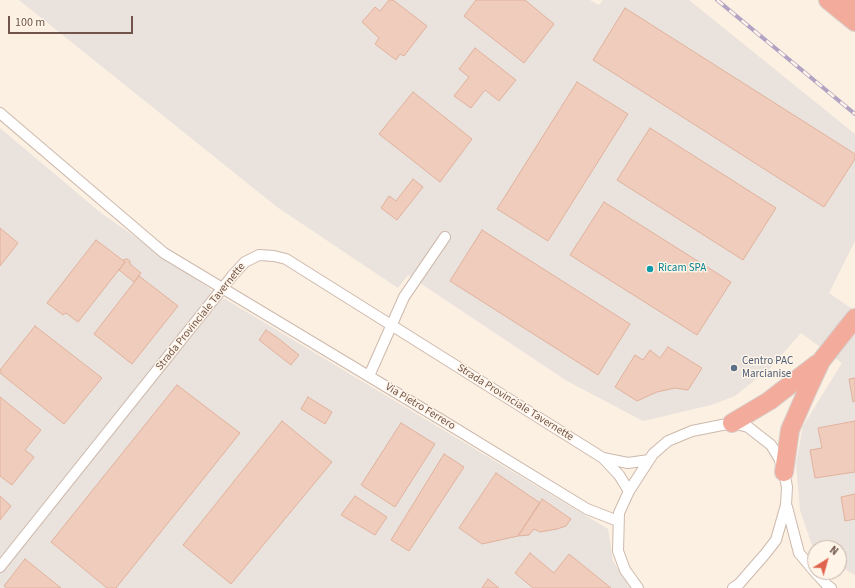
<!DOCTYPE html>
<style>
body{margin:0}
#map{position:relative;width:855px;height:588px;overflow:hidden;background:#fbf0e2;font-family:"Source Sans 3",sans-serif}
canvas{display:block}
.north{position:absolute;left:807px;top:540px;width:40px;height:40px;box-sizing:border-box;background:#fef4e8;border:1px solid #c6b4a9;border-radius:50%;rotate:37deg;font-size:11px;font-weight:700;line-height:16px;text-align:center;color:#71554a}
.north::after{content:'';display:block;margin:auto;width:14px;height:18px;background:#e0634d;clip-path:polygon(50% 0,100% 100%,50% 72%,0 100%)}
.scale{position:absolute;left:8px;top:16px;width:125px;height:18px;box-sizing:border-box;border:2px solid #71554a;border-top:0;padding-left:5px;font-size:12px;line-height:14px;white-space:nowrap;color:#71554a;-webkit-text-stroke:3px #fef4e8;paint-order:stroke}
</style>
<div id="map">
<canvas width="855" height="588"></canvas>
<div class="north">N</div>
<div class="scale">100 m</div>
</div>
<script>
const ctx = document.querySelector('canvas').getContext('2d');
ctx.lineJoin = 'round';
function paint(path, color) {
  ctx.fillStyle = color;
  ctx.fill(path, 'evenodd');
}
function shape(rows) {
  const path = new Path2D();
  for (const r of rows) {
    path.moveTo(r[0], r[1]);
    for (let i = 2; i < r.length; i += 2) path.lineTo(r[i], r[i + 1]);
  }
  return path;
}
function trace(path, color, width, dash) {
  ctx.strokeStyle = color;
  ctx.lineWidth = width;
  ctx.lineCap = dash ? 'butt' : 'round';
  ctx.setLineDash(dash || []);
  ctx.stroke(path);
}
function write(font, color, halo, rows, align = 'center') {
  ctx.font = font + ' "Source Sans 3",sans-serif';
  ctx.lineWidth = 3;
  ctx.setLineDash([]);
  ctx.textBaseline = 'middle';
  ctx.strokeStyle = halo;
  ctx.fillStyle = color;
  for (const [text, x, y, turn = 0] of rows) {
    ctx.save();
    ctx.translate(x, y);
    ctx.rotate((+turn || 0) * Math.PI / 180);
    ctx.textAlign = isNaN(turn) ? turn : align;
    if (halo) ctx.strokeText(text, 0, 0);
    ctx.fillText(text, 0, 0);
    ctx.restore();
  }
}
const industrial = shape([
 [19,0,590,0,599,5,603,0,689,0,855,134,855,241,829,293,855,311,855,575,839,566,839,548,815,548,815,549,813,548,800,510,796,464,803,426,842,363,801,333,770,368,735,396,711,405,643,421,567,381,408,275,398,288,277,207],
 [0,128,101,213,220,296,608,529,613,561,630,588,0,588]
]);
const building = shape([
 [389,0,393,0,427,26,404,56,400,54,396,60,375,44,379,38,362,22,375,7,380,11,389,0],
 [476,0,525,0,554,24,524,63,464,16,476,0],
 [625,8,855,154,855,159,824,207,593,60,625,8],
 [475,48,516,80,499,101,485,90,471,108,454,96,469,77,459,69,475,48],
 [577,82,628,114,548,241,497,209,577,82],
 [413,92,472,139,440,182,379,134,413,92],
 [650,128,776,208,743,260,617,180,650,128],
 [413,179,423,187,397,220,381,208,389,196,396,201,413,179],
 [604,202,731,282,697,335,570,255,604,202],
 [0,228,18,243,0,266,0,228],
 [482,230,630,324,598,375,450,281,482,230],
 [96,240,125,262,78,322,66,313,63,315,47,303,96,240],
 [127,259,130,261,130,264,141,273,134,282,119,270,125,262,123,260,127,259],
 [139,276,178,306,132,364,94,334,139,276],
 [35,326,102,378,64,424,0,373,0,370,35,326],
 [266,330,279,339,299,355,291,365,259,340,266,330],
 [668,347,702,368,688,390,675,388,657,392,637,401,615,387,635,355,643,360,650,350,660,358,668,347],
 [855,378,855,401,853,402,849,379,855,378],
 [177,385,240,433,116,588,107,588,51,542,177,385],
 [0,397,41,430,25,450,34,457,12,485,0,476,0,397],
 [308,397,332,412,325,424,301,409,308,397],
 [282,421,332,462,231,584,183,545,282,421],
 [855,421,855,472,815,478,810,450,822,448,818,428,855,421],
 [401,423,435,444,395,507,361,485,401,423],
 [444,454,464,467,409,551,391,540,444,454],
 [496,473,540,503,518,536,482,544,459,528,496,473],
 [855,494,855,519,845,521,841,497,855,494],
 [0,496,11,506,0,520,0,496],
 [355,496,387,517,375,535,341,515,355,496],
 [542,499,571,519,566,526,557,529,540,532,534,529,529,535,518,536,542,499],
 [530,553,554,573,569,554,611,588,533,588,515,573,530,553],
 [25,559,61,588,7,588,4,586,25,559],
 [488,579,499,588,482,588,488,579]
]);
const street = shape([
 [0,113,164,253,440,419,587,509,618,521],
 [369,376,404,297,445,237],
 [603,458,628,463,649,460],
 [787,507,799,553,815,572],
 [0,567,233,275,245,262,259,255,274,256,286,259,603,458,619,475,629,491],
 [815,572,827,585,831,588],
 [638,588,625,570,618,551,619,513,629,491,653,454,668,441,692,431,732,423,748,427,771,445,779,458,784,472,787,487,786,505,776,540,766,553,739,584,733,588]
]);
const highway = shape([
 [828,0,855,22],
 [852,0,855,3],
 [732,423,769,401,817,364],
 [784,472,790,430,807,391,821,361,855,318]
]);
const rail = shape([
 [717,0,855,114]
]);
const markers = [
 [650,269,4,"#0f9aa8"],
 [734,368,4,"#5c6f8a"]
];
const cultureNames = [
 ["Ricam SPA",658,269]
];
const streetNames = [
 ["Strada Provinciale Tavernette",201,317,-51],
 ["Strada Provinciale Tavernette",515,403,32],
 ["Via Pietro Ferrero",420,407,31]
];
const serviceNames = [
 ["Centro PAC",742,362],
 ["Marcianise",742,375]
];
paint(industrial, '#eae2dd');
paint(building, '#efccbb');
trace(building, '#e1b29d', 1);
trace(street, '#ceb9ad', 12);
trace(highway, '#d7cfcc', 20);
trace(street, '#fff', 10);
trace(highway, '#f3ac9c', 18);
trace(rail, '#b2a2c3', 4);
trace(rail, '#fef4e8', 2.5, [8]);
for (const [x, y, r, color] of markers) {
  const dot = new Path2D();
  dot.arc(x, y, r, 0, 2 * Math.PI);
  ctx.fillStyle = color;
  ctx.fill(dot);
  trace(dot, '#fef4e8', 1.5);
}
write('11px', '#0d838f', '#fef4e8', cultureNames, 'left');
write('11px', '#71554a', '#fef4e8', streetNames);
write('11px', '#4e5e75', '#fef4e8', serviceNames, 'left');
</script>
